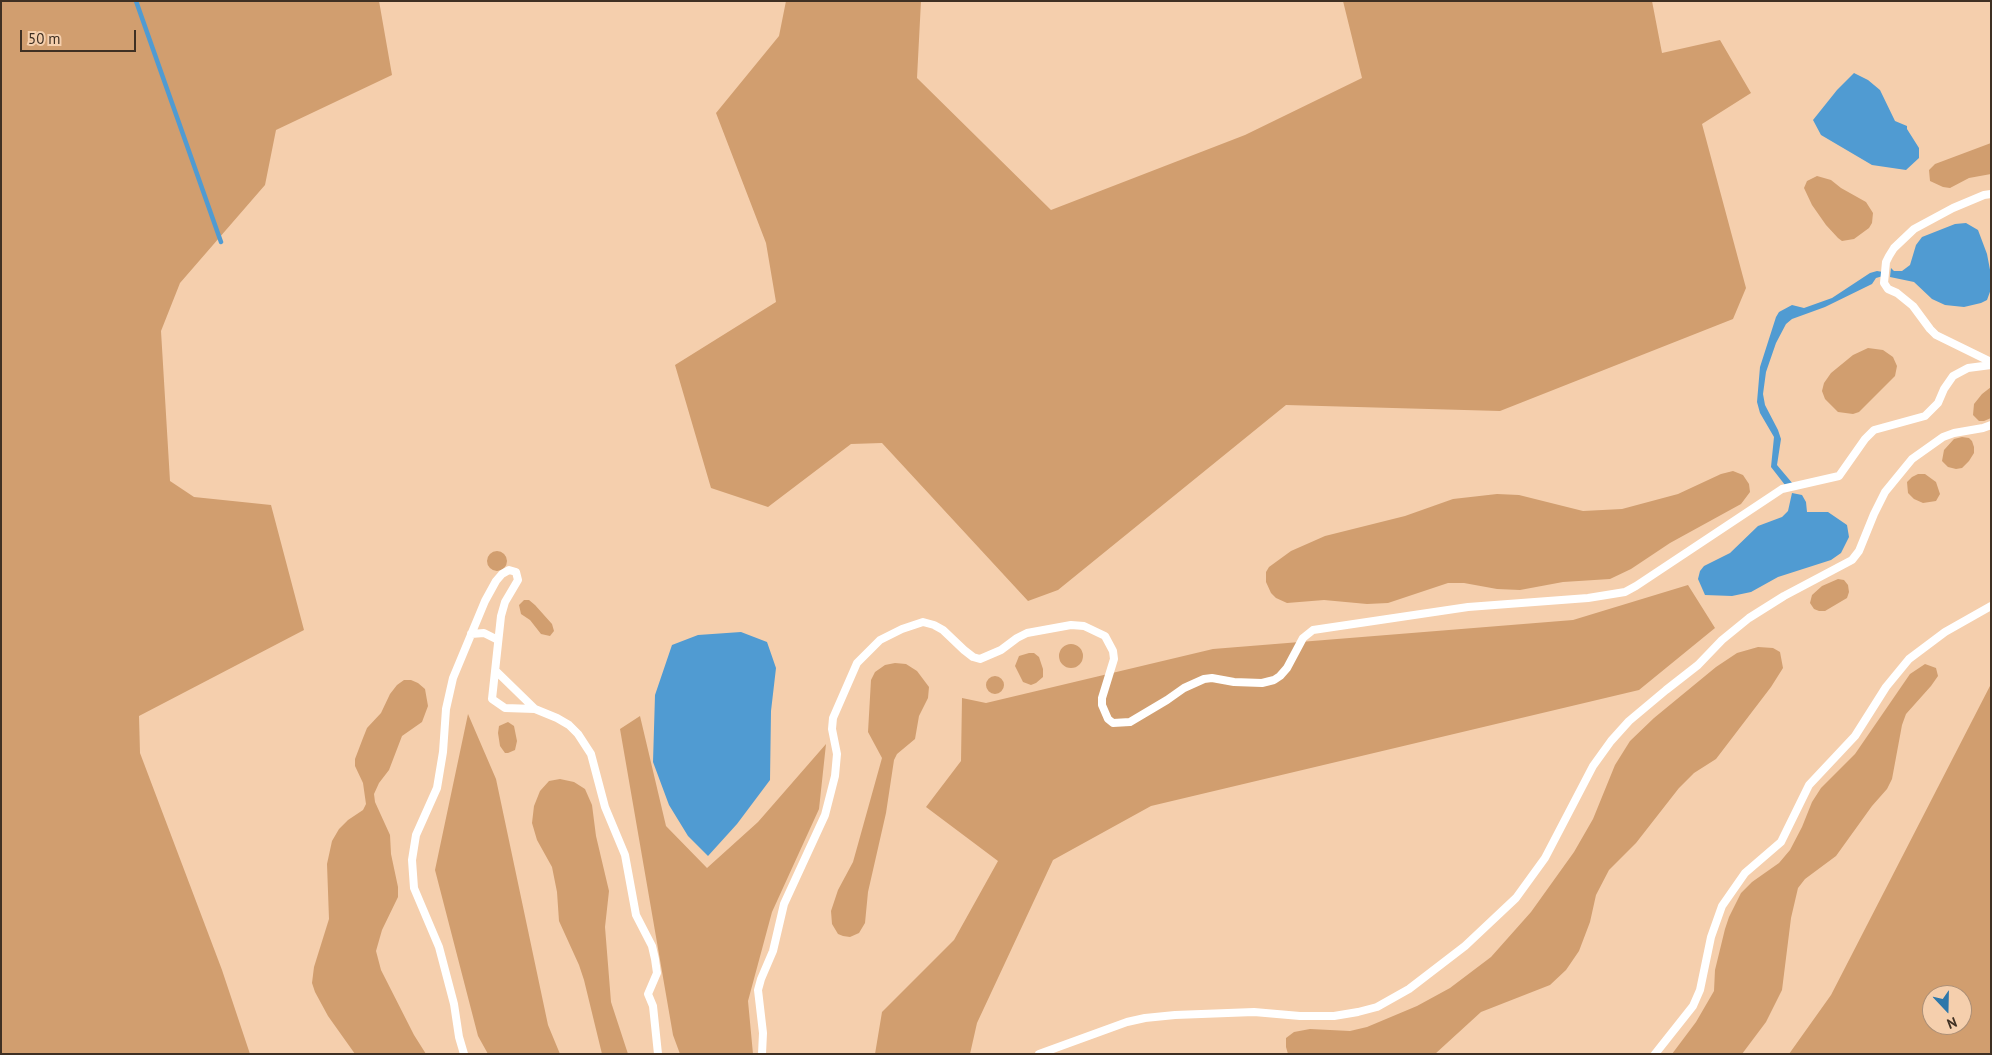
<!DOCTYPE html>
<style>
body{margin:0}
#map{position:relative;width:1992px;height:1055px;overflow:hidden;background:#f5cfad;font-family:"PT Sans",sans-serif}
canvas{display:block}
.frame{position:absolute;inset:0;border:2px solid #3f3023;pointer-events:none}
.north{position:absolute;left:1922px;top:985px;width:50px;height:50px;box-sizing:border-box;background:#f5cfad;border:1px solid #ac8f76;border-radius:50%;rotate:159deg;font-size:14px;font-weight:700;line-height:20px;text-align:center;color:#3f3023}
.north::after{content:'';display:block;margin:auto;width:18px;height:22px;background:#2d77aa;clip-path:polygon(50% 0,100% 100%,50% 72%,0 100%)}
.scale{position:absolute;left:20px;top:30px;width:116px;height:22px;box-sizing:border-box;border:2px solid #3f3023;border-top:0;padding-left:6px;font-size:15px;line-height:18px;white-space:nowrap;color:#3f3023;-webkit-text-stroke:4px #f5cfad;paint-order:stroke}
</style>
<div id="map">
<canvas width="1992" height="1055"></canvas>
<div class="frame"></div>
<div class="north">N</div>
<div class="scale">50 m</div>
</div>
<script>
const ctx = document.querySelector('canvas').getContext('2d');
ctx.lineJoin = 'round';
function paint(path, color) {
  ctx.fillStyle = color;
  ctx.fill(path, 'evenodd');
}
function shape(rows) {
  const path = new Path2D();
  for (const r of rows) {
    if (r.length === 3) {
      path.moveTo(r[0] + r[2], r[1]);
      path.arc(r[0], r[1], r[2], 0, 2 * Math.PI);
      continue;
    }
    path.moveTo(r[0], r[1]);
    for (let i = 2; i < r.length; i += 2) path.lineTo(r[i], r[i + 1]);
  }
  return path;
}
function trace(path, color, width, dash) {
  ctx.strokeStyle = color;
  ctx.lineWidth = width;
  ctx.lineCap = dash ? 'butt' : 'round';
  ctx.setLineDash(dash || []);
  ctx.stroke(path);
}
const green = shape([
 [1,1,379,1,392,75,276,130,265,185,180,283,161,331,170,481,194,497,271,505,304,630,139,716,140,753,222,970,250,1054,1,1054],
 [786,1,921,1,917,78,1051,210,1245,135,1362,78,1343,1,1652,1,1662,53,1720,40,1751,93,1702,124,1746,288,1733,319,1500,411,1286,405,1058,590,1028,601,882,443,851,444,768,507,711,488,675,365,776,302,766,243,716,113,779,36],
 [1991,143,1991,174,1969,178,1950,188,1943,187,1930,181,1929,170,1935,164],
 [1817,176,1831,180,1841,188,1866,202,1873,213,1872,223,1869,228,1854,239,1842,241,1838,238,1826,225,1812,205,1804,188,1807,181],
 [1868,348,1883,350,1893,357,1897,366,1895,376,1859,412,1853,414,1838,412,1825,399,1822,391,1824,383,1831,373,1853,355],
 [1991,387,1991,418,1984,421,1979,421,1973,415,1974,404,1982,394],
 [1962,437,1969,438,1972,441,1974,447,1974,453,1969,461,1962,468,1956,469,1948,467,1942,461,1944,450,1954,439],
 [1733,471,1743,475,1749,484,1750,492,1741,504,1670,543,1631,569,1610,579,1563,582,1520,590,1497,589,1464,583,1448,583,1388,603,1367,604,1324,600,1287,603,1276,598,1271,593,1266,582,1266,572,1269,567,1291,551,1325,536,1405,516,1453,499,1497,494,1519,495,1583,511,1622,509,1678,494,1721,474],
 [1918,474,1925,474,1936,482,1940,494,1936,501,1923,503,1914,499,1908,493,1907,482,1912,477],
 [497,561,10],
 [1838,579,1844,580,1848,585,1849,592,1847,598,1825,611,1819,611,1814,609,1810,603,1812,595,1822,586],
 [1688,585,1715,628,1639,690,1151,806,1053,860,977,1023,970,1054,875,1054,882,1012,954,940,998,861,926,807,961,761,962,698,986,703,1213,649,1573,620],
 [524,600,529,600,535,605,552,624,554,631,550,636,541,634,530,620,521,614,519,605],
 [1071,656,12],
 [1758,647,1773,648,1780,652,1783,668,1771,687,1716,759,1694,773,1679,788,1636,843,1609,870,1596,895,1590,922,1579,951,1566,970,1550,985,1481,1012,1435,1054,1288,1054,1286,1047,1286,1038,1294,1032,1310,1029,1350,1031,1367,1027,1417,1006,1450,988,1491,957,1531,912,1574,852,1593,819,1615,765,1630,741,1654,718,1716,667,1737,653],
 [1029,653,1034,653,1039,657,1043,669,1043,677,1036,683,1031,685,1023,682,1015,666,1019,656],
 [895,663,906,664,917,671,929,687,928,698,919,716,915,739,897,754,894,760,886,813,868,892,865,923,859,933,850,937,843,936,838,934,832,924,831,911,838,890,853,862,882,758,868,732,871,680,875,672,885,665],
 [1925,664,1936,668,1938,676,1931,686,1906,714,1902,725,1892,779,1887,789,1872,806,1836,856,1805,879,1798,888,1791,918,1782,990,1766,1022,1742,1054,1672,1054,1696,1022,1714,991,1715,970,1725,929,1729,917,1741,893,1752,882,1779,863,1790,850,1802,827,1812,802,1821,788,1855,754,1910,674],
 [995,685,9],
 [404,680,411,680,418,683,425,689,428,706,422,722,402,736,389,770,379,783,374,794,375,802,390,835,391,854,398,887,398,897,382,930,376,951,381,970,414,1035,426,1054,355,1054,328,1016,315,992,312,983,314,967,329,919,327,864,332,841,339,829,348,820,363,810,366,804,363,783,355,766,355,759,363,738,367,728,381,713,390,694,397,685],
 [1991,684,1991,1054,1789,1054,1831,995],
 [1932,995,1962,995,1962,1025,1932,1025],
 [468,714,496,779,548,1025,560,1054,488,1054,478,1036,435,870],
 [640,716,666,826,707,868,758,822,826,744,819,809,772,912,748,1001,753,1054,680,1054,673,1035,620,729],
 [508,722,514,726,517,741,515,750,508,753,505,753,500,746,498,733,499,726],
 [560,779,574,782,585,789,592,805,596,836,609,891,605,927,611,1002,628,1054,602,1054,584,980,579,965,559,921,557,892,552,867,537,840,532,823,534,806,540,791,549,781]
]);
const water = shape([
 [1854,73,1868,80,1880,90,1895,121,1907,126,1907,129,1919,148,1919,158,1906,170,1872,165,1821,135,1813,120,1837,90],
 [1966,223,1978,230,1987,254,1991,275,1991,289,1987,300,1981,303,1964,307,1945,305,1932,299,1914,282,1890,277,1891,268,1894,271,1902,271,1910,265,1916,245,1922,237,1955,224],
 [1877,271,1883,272,1883,276,1876,278,1872,284,1825,307,1792,319,1786,324,1776,343,1766,372,1763,394,1765,405,1778,430,1781,439,1777,465,1793,484,1785,485,1771,467,1774,437,1760,413,1757,402,1760,367,1776,317,1779,312,1792,305,1804,308,1832,298,1870,273],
 [1792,493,1802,495,1806,502,1807,512,1828,512,1847,525,1849,537,1841,553,1831,560,1778,577,1751,592,1732,596,1705,595,1698,579,1700,571,1704,566,1730,553,1758,526,1782,517,1788,511],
 [741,632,767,642,776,668,771,711,770,780,737,824,708,856,688,836,669,805,653,762,655,695,672,645,698,635]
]);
const stream = shape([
 [136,1,221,242]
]);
const service = shape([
 [1991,194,1984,195,1953,208,1914,229,1894,248,1889,256,1886,262,1884,283,1888,289,1897,293,1913,306,1930,329,1936,335,1991,362],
 [471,634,484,633,498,640],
 [496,671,534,708],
 [464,1054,459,1037,454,1004,439,947,414,888,412,860,416,835,437,788,443,752,446,709,453,678,485,601,496,581,502,574,509,570,516,572,518,580,505,602,501,616,492,699,505,708,535,709,557,718,569,725,578,734,591,754,605,807,625,855,636,915,652,946,655,959,657,973,648,994,653,1006,658,1054],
 [762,1054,763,1033,758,990,761,979,773,951,784,904,825,815,835,776,837,754,832,729,833,718,857,663,880,640,902,629,923,622,934,625,943,630,964,650,973,657,980,659,1001,650,1017,638,1027,633,1071,625,1084,626,1105,636,1113,651,1114,659,1102,698,1102,705,1108,719,1113,723,1130,722,1167,700,1184,688,1204,679,1212,678,1234,682,1262,683,1274,680,1280,676,1287,668,1303,638,1313,630,1468,607,1588,598,1625,592,1636,586,1776,493,1782,489,1839,476,1865,439,1874,430,1925,416,1938,403,1944,389,1953,376,1968,368,1991,365],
 [1039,1054,1127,1022,1145,1018,1175,1015,1254,1012,1300,1016,1334,1016,1358,1012,1377,1007,1409,989,1465,946,1516,898,1545,858,1593,766,1611,741,1629,721,1666,690,1698,665,1722,640,1749,618,1784,596,1852,560,1859,551,1874,514,1885,492,1912,459,1943,437,1954,433,1983,428,1991,425],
 [1655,1054,1693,1006,1700,990,1711,937,1722,906,1745,873,1781,842,1809,785,1855,736,1886,687,1909,659,1945,632,1991,606]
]);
paint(green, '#d19e6f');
paint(water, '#509bd2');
trace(stream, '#509bd2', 4.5);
trace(service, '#fff', 8);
</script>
